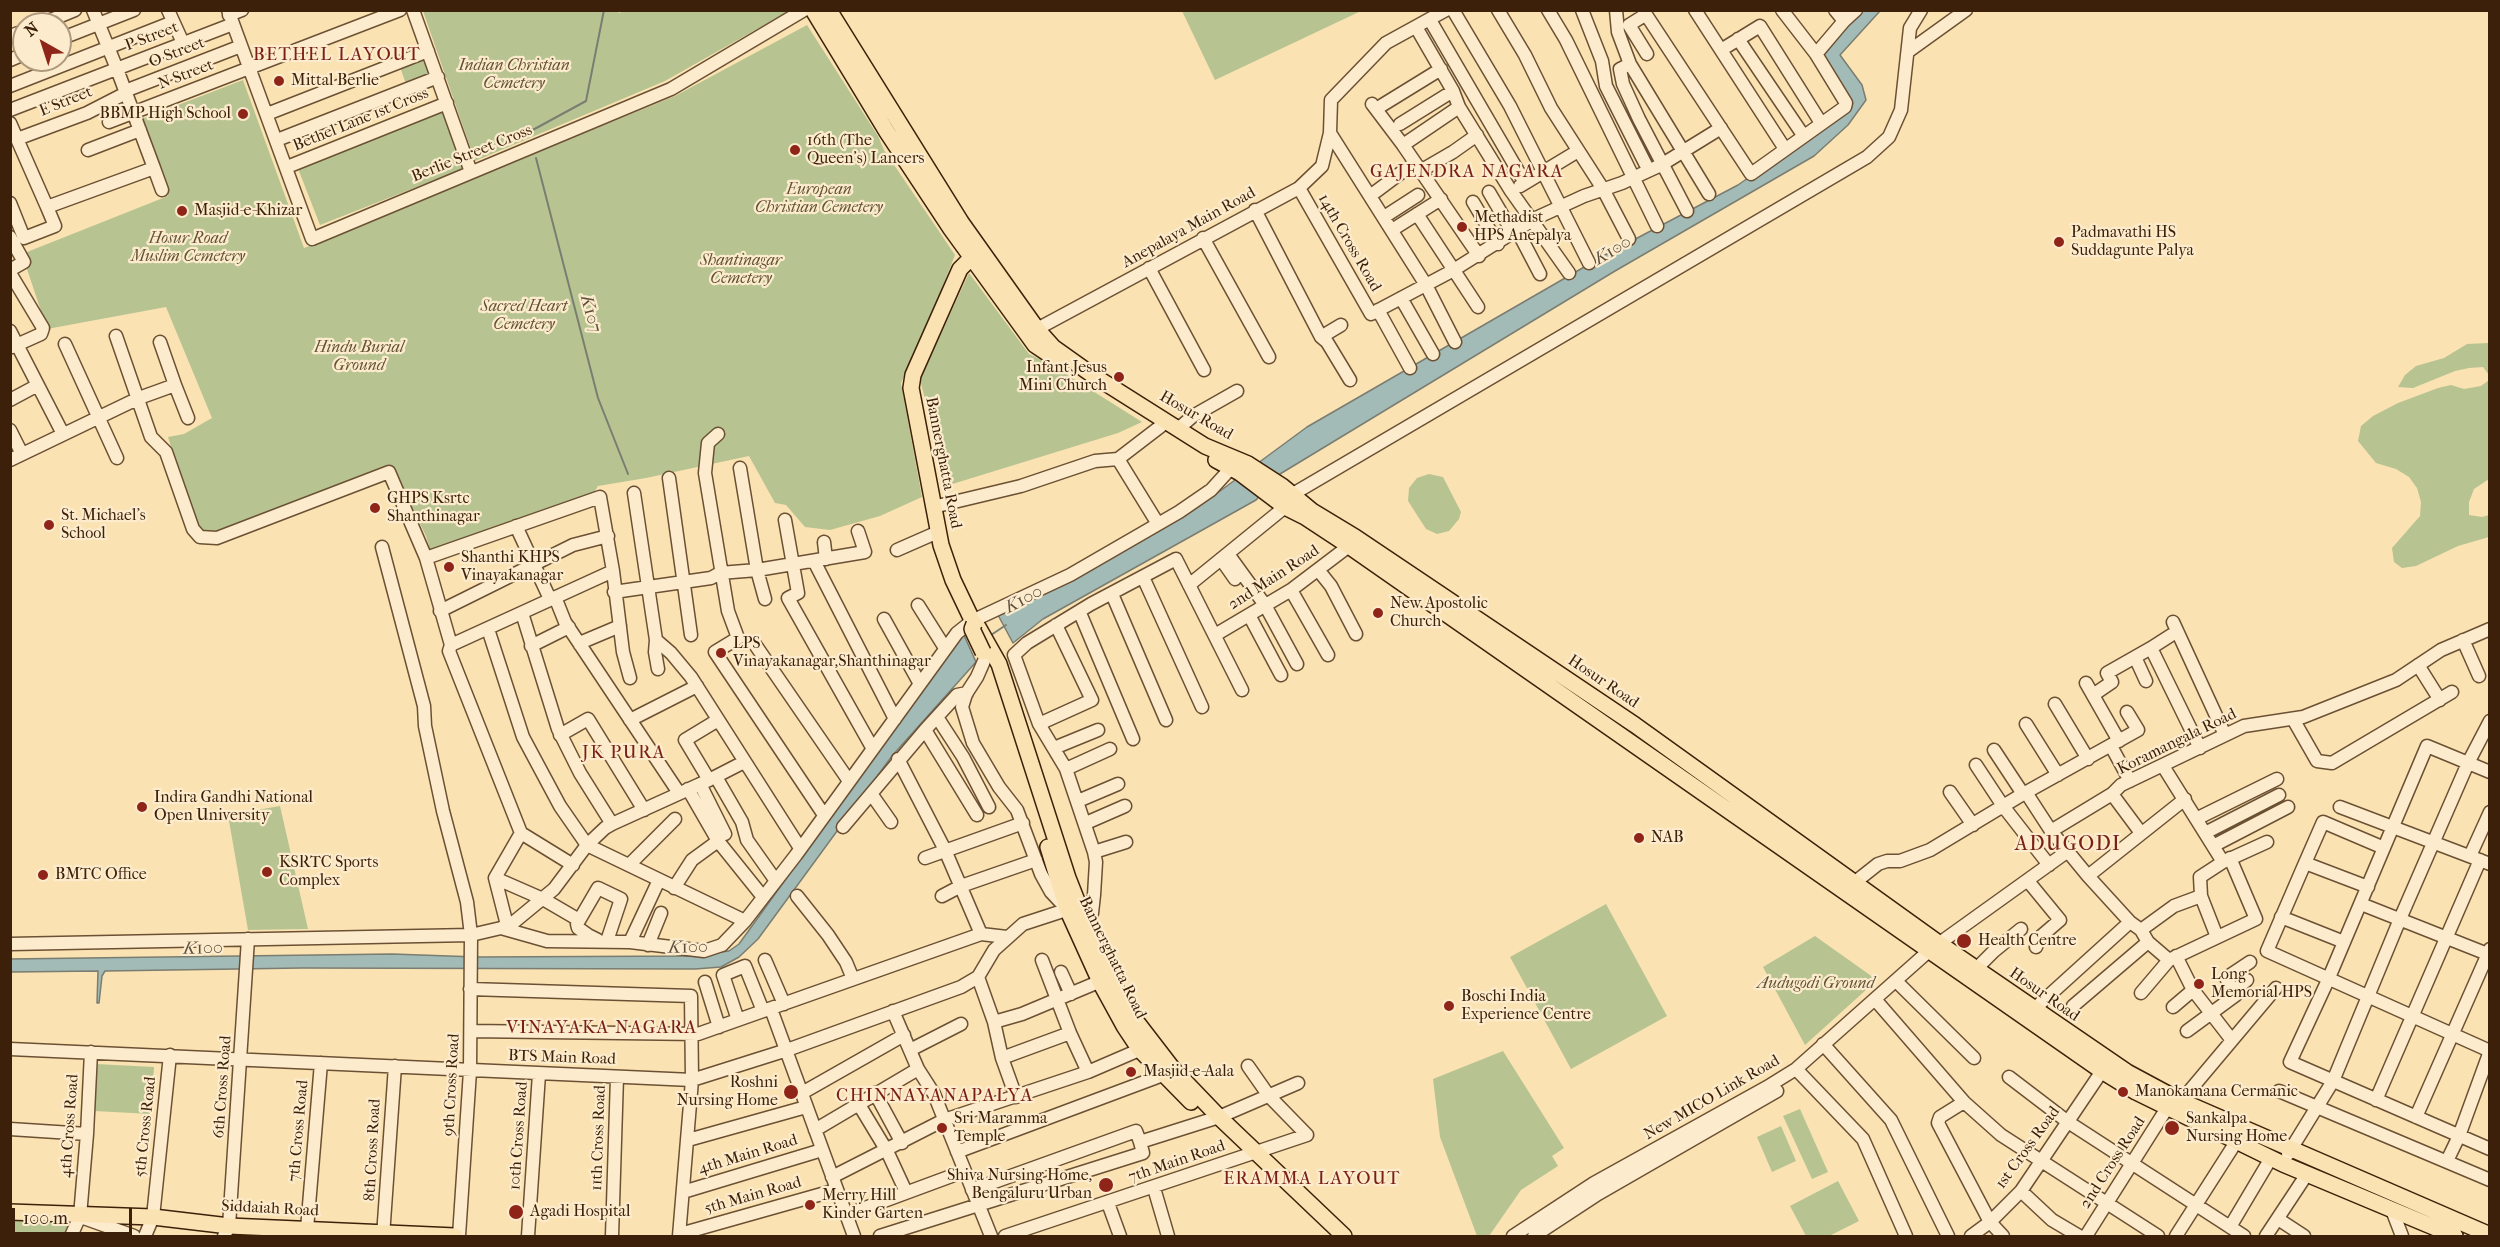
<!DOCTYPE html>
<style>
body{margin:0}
#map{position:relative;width:2500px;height:1247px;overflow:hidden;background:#fae2b2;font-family:"IM FELL French Canon",serif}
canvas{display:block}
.frame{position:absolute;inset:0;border:12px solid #3d2009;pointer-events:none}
.north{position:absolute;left:12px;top:12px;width:60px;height:60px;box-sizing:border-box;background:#fceccd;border:2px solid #b09a7f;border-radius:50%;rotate:321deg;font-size:16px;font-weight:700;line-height:24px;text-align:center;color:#3d2009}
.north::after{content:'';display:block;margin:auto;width:21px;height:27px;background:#8f2418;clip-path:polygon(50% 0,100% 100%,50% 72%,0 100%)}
.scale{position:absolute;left:12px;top:1208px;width:120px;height:27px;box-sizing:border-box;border:3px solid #3d2009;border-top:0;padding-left:8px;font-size:18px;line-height:21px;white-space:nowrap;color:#3d2009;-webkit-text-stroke:4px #fceccd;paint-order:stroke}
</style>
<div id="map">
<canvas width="2500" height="1247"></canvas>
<div class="frame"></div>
<div class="north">N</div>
<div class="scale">100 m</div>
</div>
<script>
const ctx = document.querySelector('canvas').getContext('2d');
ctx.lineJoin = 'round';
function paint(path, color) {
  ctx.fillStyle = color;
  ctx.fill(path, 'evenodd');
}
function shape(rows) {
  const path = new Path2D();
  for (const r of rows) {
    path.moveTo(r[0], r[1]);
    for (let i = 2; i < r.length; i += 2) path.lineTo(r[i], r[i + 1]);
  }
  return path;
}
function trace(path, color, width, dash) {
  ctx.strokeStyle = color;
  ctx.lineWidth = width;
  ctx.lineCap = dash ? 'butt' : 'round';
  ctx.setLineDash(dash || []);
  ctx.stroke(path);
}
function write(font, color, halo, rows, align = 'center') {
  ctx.font = font + ' "IM FELL French Canon",serif';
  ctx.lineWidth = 4.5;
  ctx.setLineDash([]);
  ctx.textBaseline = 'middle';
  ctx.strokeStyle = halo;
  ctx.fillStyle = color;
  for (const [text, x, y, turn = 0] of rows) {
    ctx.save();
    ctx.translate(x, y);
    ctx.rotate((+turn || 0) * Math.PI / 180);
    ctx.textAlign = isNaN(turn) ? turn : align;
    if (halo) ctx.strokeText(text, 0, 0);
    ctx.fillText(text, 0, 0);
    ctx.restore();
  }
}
const green = shape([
 [618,11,619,13,625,10,789,11,665,81,475,161,423,11],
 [1182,11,1361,11,1215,80],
 [807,25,878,136,884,150,955,255,920,344,901,383,922,497,880,516,830,530,805,527,786,505,775,503,749,456,646,478,598,486,591,498,522,517,510,524,431,553,426,536,391,465,222,530,198,533,168,437,184,434,212,418,166,307,47,329,22,254,168,196,139,120,243,80,304,248,675,96],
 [426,54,435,76,407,87,399,64],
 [443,109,465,168,320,225,297,166],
 [969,273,1029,354,1050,364,1142,422,1118,433,946,486,920,379],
 [2489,343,2489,375,2483,367,2469,368,2455,371,2413,388,2398,387,2405,375,2416,366,2444,358,2467,344],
 [2489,380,2489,479,2474,489,2469,502,2469,515,2482,517,2489,515,2489,537,2458,546,2416,566,2402,568,2394,562,2392,548,2420,516,2421,502,2417,488,2409,477,2396,469,2376,463,2358,441,2361,426,2373,416,2398,403,2438,388,2451,385,2464,389,2481,386],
 [1429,474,1443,477,1461,512,1459,519,1449,531,1437,534,1426,529,1408,501,1409,488,1417,478],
 [280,806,308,929,248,930,228,815],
 [1606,904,1667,1016,1571,1069,1510,957],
 [1815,936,1877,980,1805,1045,1763,967],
 [1503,1051,1564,1148,1552,1156,1558,1166,1521,1190,1489,1236,1477,1236,1440,1137,1433,1079],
 [96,1064,154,1067,151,1114,94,1111],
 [1800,1109,1828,1172,1812,1179,1783,1116],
 [1781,1126,1796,1161,1772,1172,1757,1137],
 [1838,1181,1859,1221,1829,1236,1806,1236,1790,1206],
 [10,1218,71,1223,65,1236,11,1236]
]);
const water = shape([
 [1860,11,1880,11,1840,55,1862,85,1866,100,1848,125,1814,156,1615,271,1280,474,1256,500,1043,619,1013,643,998,615,1216,494,1307,427,1605,255,1738,185,1849,107,1825,64,1824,55,1860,11],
 [963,633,976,662,892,756,758,939,739,957,721,967,695,969,302,968,105,971,102,976,99,1003,97,1003,98,971,11,972,10,959,392,954,477,957,694,956,729,951,739,944,963,633]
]);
const stream = shape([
 [529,132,586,101,604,10],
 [536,158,598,398,628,474],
 [991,635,1006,625]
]);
const minor = shape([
 [168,10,183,43],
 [228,10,312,239,671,89,804,10],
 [413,10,471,172],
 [1453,10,1510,106,1589,263],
 [1498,10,1525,55,1551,108,1603,189,1629,239],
 [1548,10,1566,40,1657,226],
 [1582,10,1602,61,1606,86,1648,169],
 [1616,10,1618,32,1630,64],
 [1643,10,1751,174,1845,107,1846,103,1816,54],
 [1695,10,1785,149],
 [1782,10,1816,54,1844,21,1856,10],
 [1835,10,1844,21],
 [229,15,242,10],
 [1645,15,1629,25,1647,54],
 [1430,20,1525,183],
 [41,24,75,10],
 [1416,27,1453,91,1459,107,1511,191,1569,273],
 [10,36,24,31],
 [60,39,134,10],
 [1738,39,1803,135],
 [1721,50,1760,26,1821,123],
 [1909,51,1966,10],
 [10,60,24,54],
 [10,86,173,22],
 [125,91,241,46],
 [1372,104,1403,145,1459,107],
 [1376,109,1441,69],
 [10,110,233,24],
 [267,114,428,51],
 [109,122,400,10],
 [10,123,47,207,154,168,117,69,93,10],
 [1400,124,1453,91],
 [1330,133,1426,285,1455,342],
 [17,139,87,113,126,93],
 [277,140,438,77],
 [1403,145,1479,256],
 [88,150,140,130],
 [287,167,447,103],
 [154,168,162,190],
 [1422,170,1453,152,1477,135],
 [1520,186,1578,151],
 [1299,188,1371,314,1452,271,1536,218,1584,196,1622,183,1661,165,1721,128],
 [1489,192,1513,233],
 [1370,196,1406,169],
 [1473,202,1498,244],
 [10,203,24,238,55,226,47,207],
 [1255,210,1321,337,1327,342,1350,380],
 [1687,211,1639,119,1623,84,1620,69,1630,64,1709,194],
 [1417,214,1478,307],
 [1384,217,1418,195],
 [1392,230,1441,199],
 [1517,230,1540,274],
 [10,237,24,262,10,270],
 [1203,238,1269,357],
 [1149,268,1204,370],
 [10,273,43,328,41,334,12,347],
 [1401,298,1433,354],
 [1378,310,1410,368],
 [1037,329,1299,188,1322,166,1330,133,1331,100,1386,43,1446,10],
 [10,331,63,434],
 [116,336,151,437,166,452,193,529,200,537,217,538,389,472,426,558,451,645,449,651,521,833,573,865],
 [1321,337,1341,325],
 [65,344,117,458],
 [175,385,188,418],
 [10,400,38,385],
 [1179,428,1193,416,1237,391],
 [10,430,22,454],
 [718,434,708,443,705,473,728,611,738,638,715,652,824,815],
 [1118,459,1158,524],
 [10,460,139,398,175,385,160,342],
 [740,468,757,570,765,599],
 [669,478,691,635],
 [634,493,656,640,671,653,691,677,800,848],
 [1293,494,1867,157,1889,137,1901,110,1910,28,1921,10],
 [933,507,1021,486,1095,461,1118,459,1161,426],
 [785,520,798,593,788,598,873,749],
 [516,526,550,599],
 [824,542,826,559],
 [382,547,424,706,425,726,443,811,467,902,471,935,470,1071,459,1236],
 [897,550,938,532],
 [1228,554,1265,605,1297,664],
 [426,558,600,497,613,571],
 [1221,559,1235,579],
 [814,561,895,719],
 [1319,571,1331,586,1356,634],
 [1143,577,1202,707],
 [1189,585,1285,507],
 [1291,590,1328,655],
 [614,592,711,578,720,573,757,570,865,552,858,531],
 [1112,594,1166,720],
 [555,597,565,622,679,793],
 [918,605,945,648],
 [440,611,573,545,608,536],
 [522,613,558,729,580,773,612,824],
 [1080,613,1133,739],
 [1249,615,1281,675],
 [884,619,920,684],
 [2173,622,2225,735],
 [488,629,523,737,560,806,587,845,605,828,612,824,709,780],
 [2176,632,2151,648,2200,748],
 [1215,635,1291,590,1349,546],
 [656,640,655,652,658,669],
 [2463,640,2479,676],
 [754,643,849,781],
 [451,645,613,571,623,652,630,678],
 [580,645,582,642,620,626],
 [531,646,569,627],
 [1014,655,1027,643,1091,604,1176,559,1242,690],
 [1014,655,1039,724,1066,769,1094,852,1096,862,1094,895,1092,913,1087,926],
 [2135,657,2146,681],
 [984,661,977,677,966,694,962,707,973,743,999,787,1017,810,1041,874,1051,892,1066,908],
 [2418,665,2440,700],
 [2086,683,2119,741],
 [2093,695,2112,682,2107,673,2151,648],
 [2055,704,2088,759],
 [937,717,963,757,989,807],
 [2293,719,2317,761,2332,763,2452,692],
 [630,720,697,686],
 [718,720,685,740,709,780,744,762],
 [1039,724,1092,700,1056,625],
 [2026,724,2058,775],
 [925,730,977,815],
 [560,735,588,719,644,810],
 [2111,746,2130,781],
 [1054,748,1098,730],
 [1994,750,2023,794],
 [898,759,945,850,981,934],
 [1976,765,2003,806,2049,865],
 [2163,766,2223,862,2267,842],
 [1066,769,1110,749],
 [2490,772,2427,746,2328,980,2290,1062,2490,1149],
 [716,777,742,822,747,840,776,881],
 [700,784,725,834],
 [688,789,718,841],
 [1950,792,1973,825],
 [2027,794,2051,831,2088,876,2130,922,2141,930,2148,942,2169,960],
 [2112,794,2141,833],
 [872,795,891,822],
 [1078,801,1118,784],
 [2340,807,2490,864],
 [2196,819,2277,779],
 [1086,823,1125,806],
 [843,827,925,730,957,695,967,693],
 [2051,831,2112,794,2121,785,2244,726,2303,717,2396,680,2441,650,2490,629],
 [2205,833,2279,795],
 [2213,846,2288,807],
 [1094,852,1126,842],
 [2470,856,2490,812],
 [925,858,1023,823],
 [2305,863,2323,822,2384,848],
 [629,865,675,819],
 [2088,876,2185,799],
 [495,878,543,899,579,920],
 [2028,881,2060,920,2039,938,2036,947],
 [1854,883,1878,864,1887,861,1900,861,1930,850,2023,794,2138,730,2127,712],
 [2368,887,2305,863,2267,951,2490,1051],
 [674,888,692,860,718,841,763,897],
 [797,896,828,935,846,962,853,979],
 [942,896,961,886,1036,860],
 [2361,904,2490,955],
 [2281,917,2344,942],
 [507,925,495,878,521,833],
 [501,928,547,941,630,942,704,951,722,945,745,921],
 [2141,930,2174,906,2201,896],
 [2217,937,2201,896,2200,877,2223,862],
 [598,940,588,935,578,928,577,924,598,888,621,899,607,941],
 [630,942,659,880],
 [10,944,471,935,501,928,514,922,554,889,587,845,745,921,796,855,957,633,972,621,1070,575,1179,512,1211,490,1231,468],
 [648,945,661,913],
 [2176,956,2193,990,2231,1039],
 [765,960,784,1004],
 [1042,960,1070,1033,1088,1072],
 [1976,969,1994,951,2021,929],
 [1061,972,1071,994],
 [978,977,994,1022,1002,1058,1016,1097],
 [705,982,719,1027],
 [1900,985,1974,1058],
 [470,989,691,996,692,1080,679,1236],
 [2234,991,2247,980],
 [2141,993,2169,960,2256,919,2230,858],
 [1879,1004,1964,1102,2001,1135,2158,1236],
 [2073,1006,2148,942],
 [2173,1007,2193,990],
 [771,1009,854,1236],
 [2033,1010,2130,922],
 [893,1011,918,1069,934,1094,991,1236],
 [738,1020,723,975,745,966,763,1011],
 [994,1022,1022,1014,1108,978],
 [471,1031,698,1034,981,934,1007,937],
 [2187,1031,2236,995,2226,978,2250,962],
 [1823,1044,1891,1120,1948,1236],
 [10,1049,692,1080,787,1050,961,987,978,977,994,950,1023,924,1075,907],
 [910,1050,961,1024],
 [1002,1058,1070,1033],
 [1796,1069,1863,1139,1906,1236],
 [2009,1077,2068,1122,2244,1236],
 [2279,1091,2490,1180],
 [802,1093,904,1035],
 [875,1093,902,1143],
 [2376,1100,2480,860],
 [2181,1101,2276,988],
 [1964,1102,1940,1117,1938,1123,1990,1222,2003,1236],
 [858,1103,887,1151,906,1192],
 [2416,1117,2490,949],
 [10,1129,87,1134],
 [815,1130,918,1069],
 [688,1140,806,1107],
 [957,1152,1163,1075],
 [2288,1154,2333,1081,2400,919,2468,763,2490,721],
 [2447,1161,2459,1136,2490,1051],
 [832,1177,944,1120,1088,1072,1146,1047],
 [1154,1188,1168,1236],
 [972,1190,1136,1131,1140,1142,1219,1117,1298,1083],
 [2021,1191,2052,1220,2079,1236],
 [683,1192,822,1150],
 [1108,1203,1120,1236],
 [2392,1210,2402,1236],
 [846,1215,965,1171],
 [81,1217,134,1236],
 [2278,1219,2304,1236],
 [2230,1227,2271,1158],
 [680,1234,836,1190],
 [304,1235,307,1229,321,1063],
 [71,1236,80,1216,87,1134,91,1052],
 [145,1236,153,1217,170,1055],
 [224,1236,229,1226,248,939],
 [383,1236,395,1066],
 [528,1236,539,1074],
 [612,1236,617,1077],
 [880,1236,1143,1153,1140,1142],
 [1005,1236,1307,1135,1269,1096,1248,1066],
 [1513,1236,1594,1183,1767,1087,1796,1069,1930,950,2068,851],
 [1534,1236,1598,1194,1777,1091],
 [1971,1236,1990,1222,2021,1191,2102,1071],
 [2086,1236,2167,1108],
 [2176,1236,2236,1142],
 [2266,1236,2307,1174]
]);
const major = shape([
 [813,10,887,132,951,229,1035,345,1056,359],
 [829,10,961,222,1037,329,1053,347,1091,374,1205,446,1248,464,1282,486,1312,511,1355,537,1635,725,1940,944,2127,1072,2181,1101,2490,1235],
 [977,252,960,269,913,375,911,388,941,545,953,580,974,624,978,627,999,664,1068,878,1087,926,1123,1004,1173,1069,1219,1117,1344,1236],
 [1216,460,1240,473,1285,507,1305,517,1349,546,2102,1071,2136,1092,2283,1164,2455,1236],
 [1048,847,1067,909,1101,984,1124,1026,1140,1050,1191,1102],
 [10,1212,153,1217,229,1226,455,1236]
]);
const majorBridge = shape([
 [974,624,972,629,983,652]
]);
const markers = [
 [279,81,6,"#8f2418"],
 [243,114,6,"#8f2418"],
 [795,150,6,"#8f2418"],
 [182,211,6,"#8f2418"],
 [1462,227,6,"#8f2418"],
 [2059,242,6,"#8f2418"],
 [1119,377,6,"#8f2418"],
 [375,508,6,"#8f2418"],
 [49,525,6,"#8f2418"],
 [449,567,6,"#8f2418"],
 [1378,613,6,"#8f2418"],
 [721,653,6,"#8f2418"],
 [142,807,6,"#8f2418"],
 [1639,838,6,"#8f2418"],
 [267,872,6,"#8f2418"],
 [43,875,6,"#8f2418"],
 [1964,941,8,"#8f2418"],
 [2199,984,6,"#8f2418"],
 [1449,1006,6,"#8f2418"],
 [1131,1072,6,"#8f2418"],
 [791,1092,8,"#8f2418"],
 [2123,1092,6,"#8f2418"],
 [942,1128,6,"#8f2418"],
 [2172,1128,8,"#8f2418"],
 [1106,1185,8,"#8f2418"],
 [810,1205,6,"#8f2418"],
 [516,1212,8,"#8f2418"]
];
const streetNames = [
 ["P Street",152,37,-21],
 ["O Street",177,53,-21],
 ["N Street",186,75,-21],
 ["E Street",66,102,-22],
 ["Bethel Lane 1st Cross",361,120,-22],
 ["Berlie Street Cross",472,154,-22],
 ["Anepalaya Main Road",1189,228,-29],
 ["14th Cross Road",1349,243,60],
 ["Hosur Road",1196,416,30],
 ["Bannerghatta Road",943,463,79],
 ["2nd Main Road",1274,578,-33],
 ["Hosur Road",1603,682,34],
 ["Koramangala Road",2177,742,-26],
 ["Bannerghatta Road",1112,958,64],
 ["Hosur Road",2044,995,35],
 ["BTS Main Road",562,1058,2],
 ["9th Cross Road",452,1085,-87],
 ["6th Cross Road",223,1087,-86],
 ["New MICO Link Road",1712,1098,-30],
 ["4th Cross Road",70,1126,-86],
 ["5th Cross Road",146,1127,-84],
 ["7th Cross Road",299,1131,-85],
 ["10th Cross Road",519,1136,-86],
 ["11th Cross Road",599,1138,-88],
 ["1st Cross Road",2028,1148,-54],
 ["8th Cross Road",373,1150,-87],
 ["4th Main Road",748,1155,-17],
 ["7th Main Road",1177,1162,-19],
 ["2nd Cross Road",2113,1163,-57],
 ["5th Main Road",753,1196,-16],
 ["Siddaiah Road",270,1209,3]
];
const parkNames = [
 ["Indian Christian",514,66],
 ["Cemetery",514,84],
 ["European",819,190],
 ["Christian Cemetery",819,208],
 ["Hosur Road",188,239],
 ["Muslim Cemetery",188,257],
 ["Shantinagar",741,261],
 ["Cemetery",741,279],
 ["Sacred Heart",524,307],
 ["Cemetery",524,325],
 ["Hindu Burial",359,348],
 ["Ground",359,366],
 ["Audugodi Ground",1816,984]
];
const poiNames = [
 ["Mittal Berlie",291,81],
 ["BBMP High School",231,114,"right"],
 ["16th (The",807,141],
 ["Queen's) Lancers",807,159],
 ["Masjid-e-Khizar",194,211],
 ["Methadist",1474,218],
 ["HPS Anepalya",1474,236],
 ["Padmavathi HS",2071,233],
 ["Suddagunte Palya",2071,251],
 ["Infant Jesus",1107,368,"right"],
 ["Mini Church",1107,386,"right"],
 ["GHPS Ksrtc",387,499],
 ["Shanthinagar",387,517],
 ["St. Michael's",61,516],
 ["School",61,534],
 ["Shanthi KHPS",461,558],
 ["Vinayakanagar",461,576],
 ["New Apostolic",1390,604],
 ["Church",1390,622],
 ["LPS",733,644],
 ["Vinayakanagar,Shanthinagar",733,662],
 ["Indira Gandhi National",154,798],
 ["Open University",154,816],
 ["NAB",1651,838],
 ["KSRTC Sports",279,863],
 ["Complex",279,881],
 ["BMTC Office",55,875],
 ["Health Centre",1978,941],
 ["Long",2211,975],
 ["Memorial HPS",2211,993],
 ["Boschi India",1461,997],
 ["Experience Centre",1461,1015],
 ["Masjid-e-Aala",1143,1072],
 ["Roshni",778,1083,"right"],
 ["Nursing Home",778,1101,"right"],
 ["Manokamana Cermanic",2135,1092],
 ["Sri Maramma",954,1119],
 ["Temple",954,1137],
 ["Sankalpa",2186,1119],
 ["Nursing Home",2186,1137],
 ["Shiva Nursing Home,",1092,1176,"right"],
 ["Bengaluru Urban",1092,1194,"right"],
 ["Merry Hill",822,1196],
 ["Kinder Garten",822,1214],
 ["Agadi Hospital",530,1212]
];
const neighbourhoodNames = [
 ["BETHEL LAYOUT",337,56],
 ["GAJENDRA NAGARA",1467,173],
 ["JK PURA",624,754],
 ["VINAYAKA NAGARA",602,1029],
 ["CHINNAYANAPALYA",935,1097],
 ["ERAMMA LAYOUT",1312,1180]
];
const waterNames = [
 ["K100",1613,251,-31],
 ["K107",590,314,75],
 ["K100",1024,600,-28],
 ["K100",688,948,-1],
 ["K100",203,949,-1]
];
const quarterNames = [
 ["ADUGODI",2068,845]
];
paint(green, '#b7c492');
paint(water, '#a3bbb7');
trace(water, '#7a7d71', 1.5);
trace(stream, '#7a7d71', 2);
trace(minor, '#6c5033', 15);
trace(major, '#3d2009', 18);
trace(minor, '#fceccd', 12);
trace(major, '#fae2b2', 15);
trace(majorBridge, '#3d2009', 18, []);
trace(majorBridge, '#fae2b2', 15);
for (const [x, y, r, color] of markers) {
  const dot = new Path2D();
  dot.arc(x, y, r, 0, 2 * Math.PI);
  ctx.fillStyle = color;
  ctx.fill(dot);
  trace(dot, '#fceccd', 2);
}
write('16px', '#3d2009', '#fceccd', streetNames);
write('italic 16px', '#625132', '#fceccd', parkNames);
write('16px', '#3d2009', '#fceccd', poiNames, 'left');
ctx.letterSpacing = '1.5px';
write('18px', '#7a1f14', '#fceccd', neighbourhoodNames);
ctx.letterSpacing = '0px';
write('italic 18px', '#5c4e3d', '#fceccd', waterNames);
ctx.letterSpacing = '1.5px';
write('20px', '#7a1f14', '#fceccd', quarterNames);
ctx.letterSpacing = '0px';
</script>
